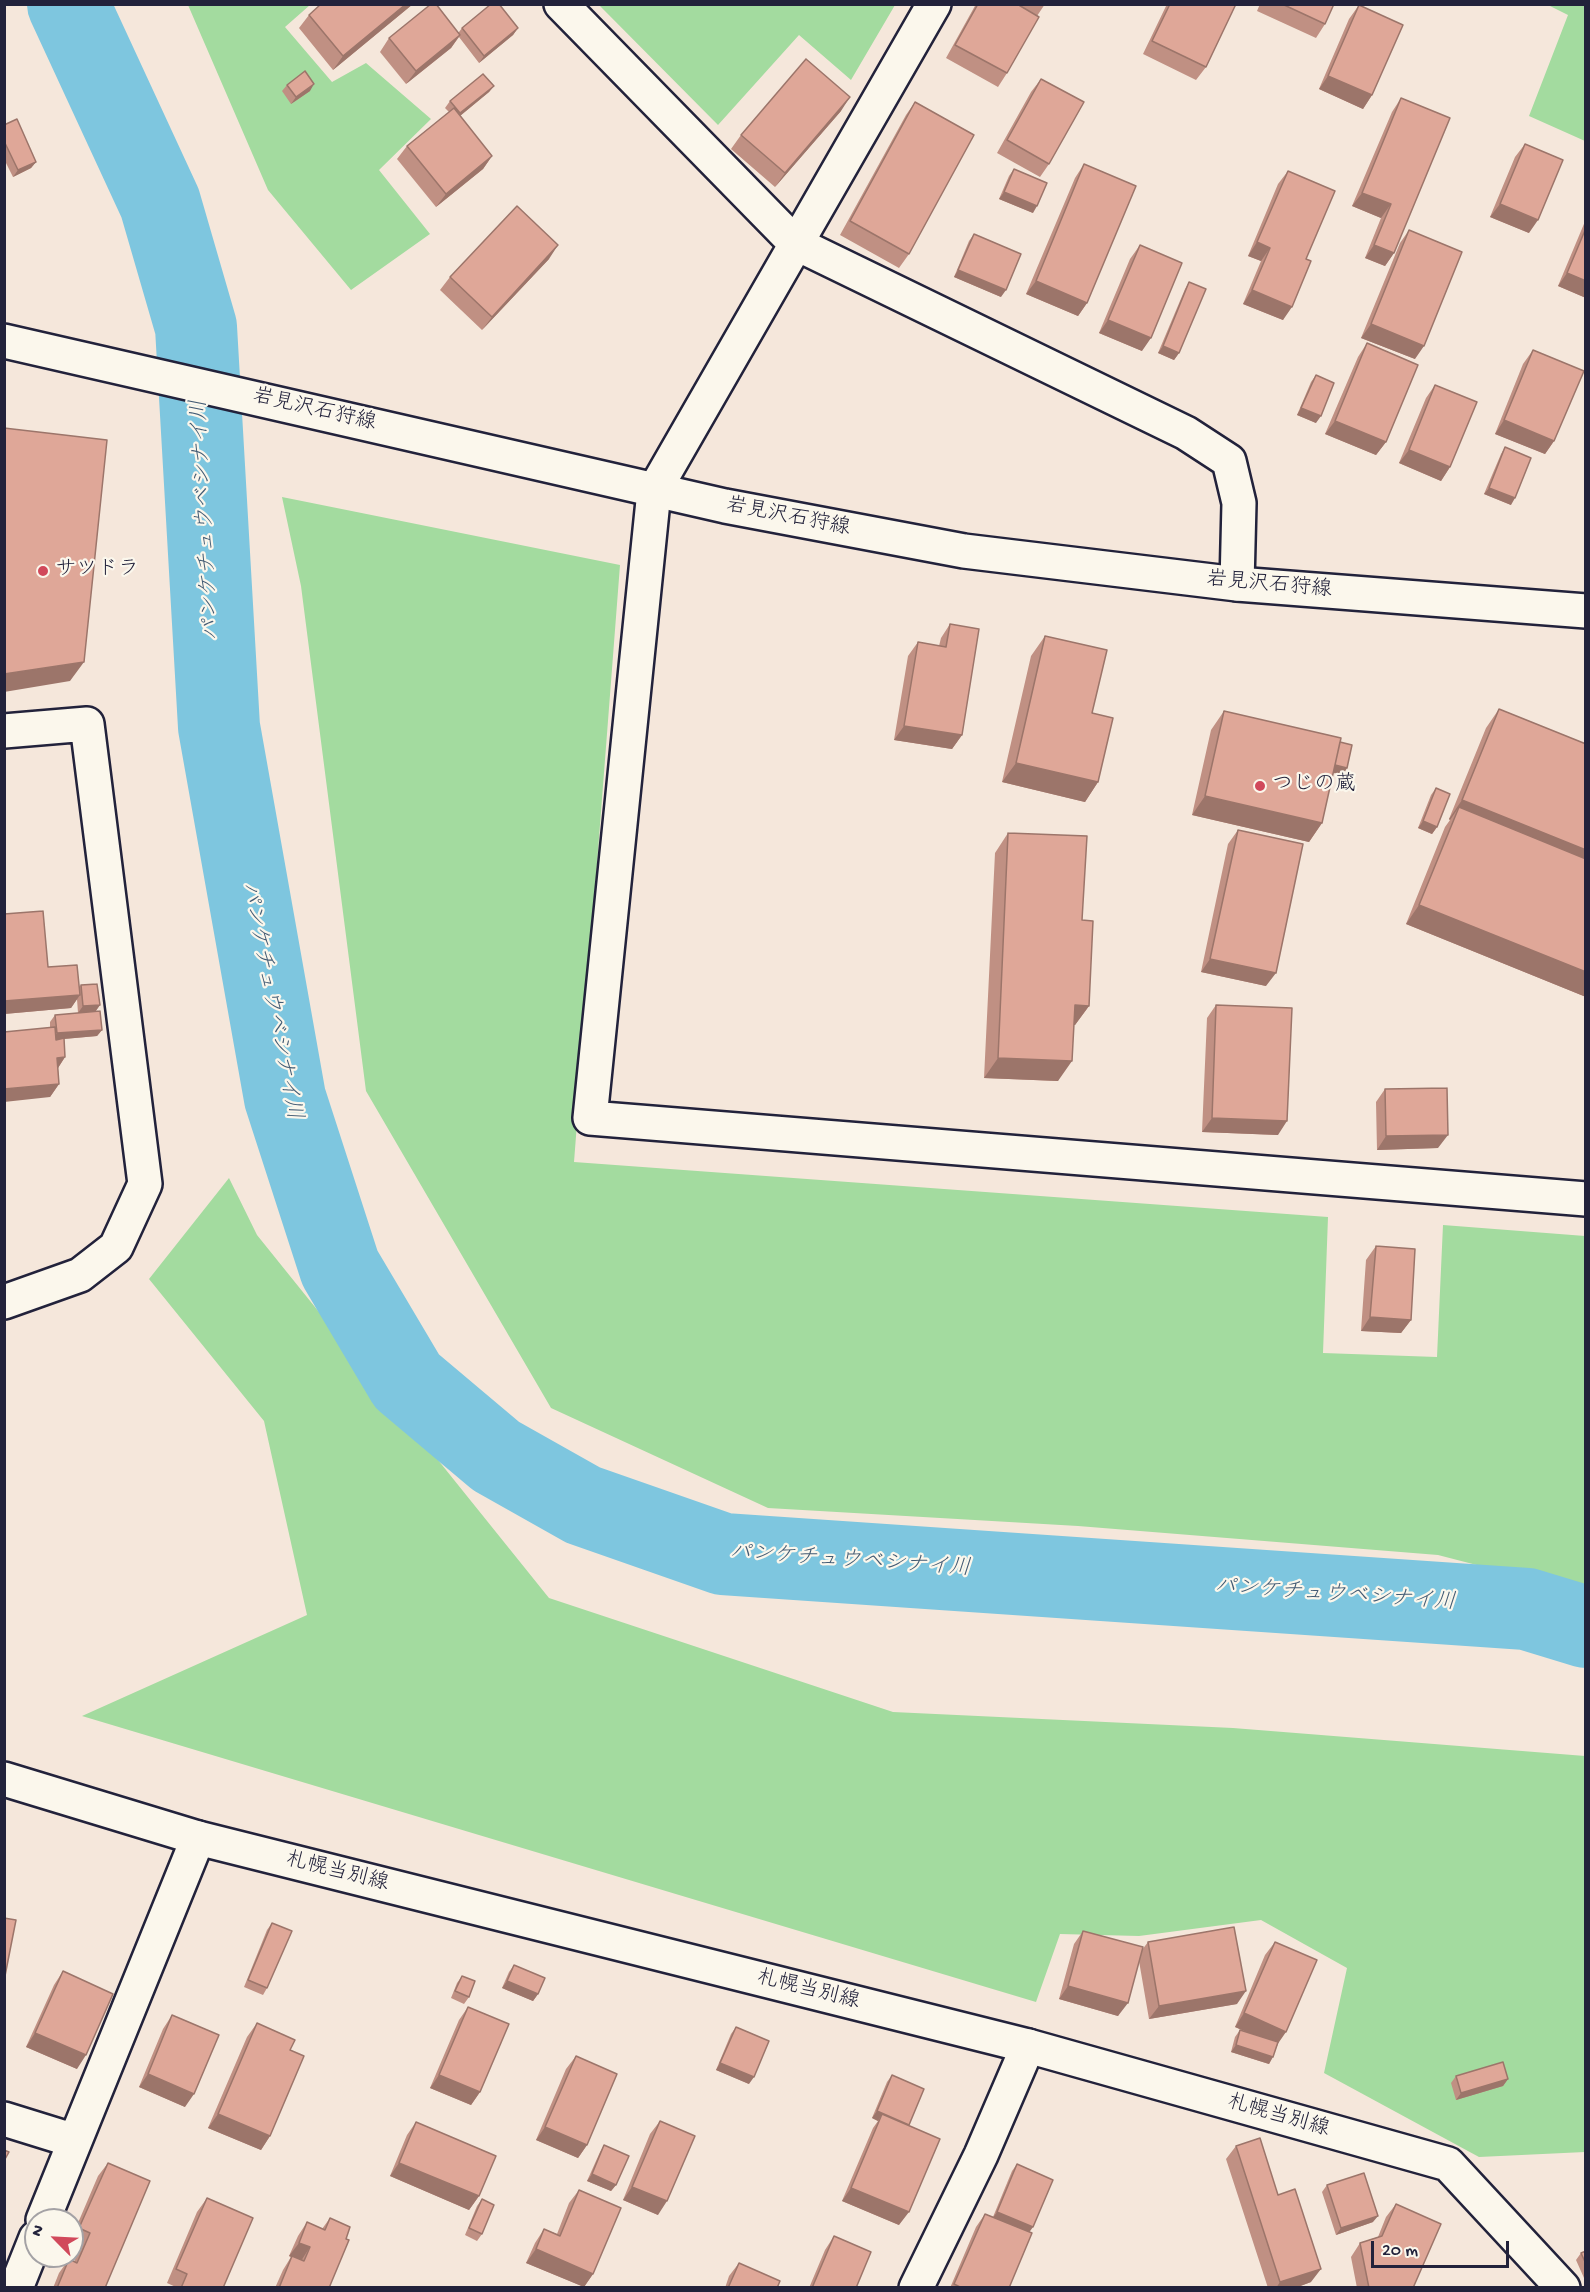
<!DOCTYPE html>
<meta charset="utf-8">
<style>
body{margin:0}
#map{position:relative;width:1590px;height:2292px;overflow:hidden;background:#f5e7db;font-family:"Gochi Hand",sans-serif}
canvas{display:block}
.frame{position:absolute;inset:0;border:6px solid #22223b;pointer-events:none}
.north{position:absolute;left:24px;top:2208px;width:60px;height:60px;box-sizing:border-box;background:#fbf7ec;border:2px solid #a4a2a5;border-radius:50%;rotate:294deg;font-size:16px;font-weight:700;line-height:24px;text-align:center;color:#22223b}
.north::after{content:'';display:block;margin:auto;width:21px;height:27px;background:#d1495b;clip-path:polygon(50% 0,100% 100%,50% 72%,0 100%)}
.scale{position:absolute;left:1371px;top:2241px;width:138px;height:27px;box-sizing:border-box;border:3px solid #22223b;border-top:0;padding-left:8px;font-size:18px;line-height:21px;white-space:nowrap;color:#22223b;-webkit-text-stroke:4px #fbf7ec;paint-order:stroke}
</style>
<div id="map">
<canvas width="1590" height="2292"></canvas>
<div class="frame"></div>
<div class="north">N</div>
<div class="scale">20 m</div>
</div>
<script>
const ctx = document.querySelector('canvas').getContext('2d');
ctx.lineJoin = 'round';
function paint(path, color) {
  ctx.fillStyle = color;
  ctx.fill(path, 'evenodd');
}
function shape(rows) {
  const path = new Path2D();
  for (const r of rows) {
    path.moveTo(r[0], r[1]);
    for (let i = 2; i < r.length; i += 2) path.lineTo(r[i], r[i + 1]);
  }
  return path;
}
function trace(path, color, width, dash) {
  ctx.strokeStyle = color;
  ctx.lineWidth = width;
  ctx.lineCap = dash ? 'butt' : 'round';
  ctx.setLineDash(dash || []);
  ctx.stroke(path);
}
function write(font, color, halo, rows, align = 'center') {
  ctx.font = font + ' "Gochi Hand","Klee One",sans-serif';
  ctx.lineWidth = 4.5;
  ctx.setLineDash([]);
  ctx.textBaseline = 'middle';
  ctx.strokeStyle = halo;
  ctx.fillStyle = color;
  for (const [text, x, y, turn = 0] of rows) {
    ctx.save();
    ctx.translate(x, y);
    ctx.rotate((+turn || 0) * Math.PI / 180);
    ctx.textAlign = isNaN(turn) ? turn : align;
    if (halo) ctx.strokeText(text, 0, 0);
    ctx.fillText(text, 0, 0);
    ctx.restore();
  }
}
const green = shape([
 [188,5,310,5,285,27,332,82,366,63,431,119,379,170,430,234,351,290,268,190],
 [599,5,895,5,851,80,799,35,718,125],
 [1548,5,1585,5,1585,141,1529,116,1568,15],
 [282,497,620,565,574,1162,1328,1217,1323,1353,1437,1357,1443,1225,1585,1236,1585,1593,1438,1555,1078,1526,768,1508,551,1408,366,1091,301,586],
 [229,1178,257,1235,549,1598,893,1712,1233,1728,1585,1756,1585,2152,1479,2157,1324,2073,1347,1968,1261,1920,1139,1936,1060,1934,1036,2002,82,1716,307,1615,264,1421,149,1279]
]);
const river = shape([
 [68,4,160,203,196,327,219,727,285,1098,340,1268,407,1381,496,1456,583,1505,723,1554,1527,1609,1586,1627]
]);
const street = shape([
 [561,4,795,243,1186,433,1229,461,1239,503,1237,584],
 [934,4,654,491,590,1118,1586,1199],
 [4,731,87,724,145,1184,116,1247,80,1275,4,1302],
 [4,2119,75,2141],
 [43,2220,198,1838],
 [16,2288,36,2238],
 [916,2288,981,2155,1028,2046]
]);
const primary = shape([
 [4,341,725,506,964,551,1237,584,1586,611],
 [4,1779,198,1838,1028,2046,1448,2164,1563,2288]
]);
const wall = shape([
 [321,4,413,4,333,70,299,28,309,15],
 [976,4,1045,4,1037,16,1007,73,998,87,946,58],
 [1167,4,1236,4,1206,67,1196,80,1143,54],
 [1260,4,1334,4,1325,24,1316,38,1257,11],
 [1359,5,1372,95,1363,109,1319,89,1349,19],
 [462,28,518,28,513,35,479,63,459,37,451,48,406,84,380,52,389,38,459,32],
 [1041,79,1049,164,1040,177,997,153,1031,92],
 [287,85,310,91,291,104,282,91],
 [494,86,489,92,460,116,492,156,483,169,436,207,397,159,407,146,449,112,445,108,450,101],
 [1401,98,1394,253,1385,266,1365,258,1381,218,1352,206,1392,112],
 [915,102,909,254,899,268,840,235,906,115],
 [841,111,775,187,731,149,741,135],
 [4,125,36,162,31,168,13,177,4,159],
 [1525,144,1529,233,1490,217,1515,157],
 [1084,164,1087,303,1078,316,1026,294,1075,178],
 [1014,169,1033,213,999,199,1009,176],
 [1288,171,1306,259,1283,320,1243,304,1261,261,1248,256,1278,184],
 [1586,219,1586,298,1558,286],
 [1409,230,1415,359,1361,338,1400,243],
 [974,234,1001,297,954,277,969,241],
 [1140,245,1142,351,1099,333,1130,259],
 [549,259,482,330,440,290,450,277],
 [1189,282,1179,353,1174,360,1158,353,1185,289],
 [1367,343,1386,442,1376,455,1325,434,1358,357],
 [1533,350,1554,441,1545,454,1495,434,1523,364],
 [1316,375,1316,423,1297,415,1311,382],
 [1435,385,1450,467,1441,481,1399,463,1426,398],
 [1505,447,1511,505,1484,494,1501,454],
 [950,624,962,735,952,749,894,740,908,656,918,642,939,646,941,638],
 [1045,636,1092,713,1098,782,1085,802,1002,782,1031,656],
 [1499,709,1586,744,1586,997,1406,924,1445,827,1450,820,1449,819,1486,728],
 [1224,711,1340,742,1343,775,1333,773,1322,823,1309,842,1192,815,1211,730],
 [1436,788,1437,827,1432,834,1418,828,1431,795],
 [1238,830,1266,986,1201,972,1228,844],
 [1008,833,1082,920,1089,1006,1075,1025,1074,1025,1058,1081,984,1078,995,853],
 [4,914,48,967,79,987,81,985,100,1005,95,1012,102,1030,97,1036,64,1039,65,1057,58,1068,59,1084,50,1097,50,1022,55,1015,78,1013,77,999,71,1008,4,1014],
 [1216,1005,1278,1135,1202,1132,1207,1018],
 [1385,1089,1438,1148,1377,1150,1376,1102],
 [1376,1246,1411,1320,1401,1333,1361,1331,1366,1260],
 [272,1923,267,1988,263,1995,244,1987,267,1930],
 [1083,1931,1142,1950,1148,1942,1237,2004,1149,2019,1139,1961,1118,2016,1059,1999,1074,1944],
 [1275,1942,1278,2044,1269,2064,1231,2052,1235,2037,1240,2030,1249,2033,1235,2027,1265,1955],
 [514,1965,538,1994,533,2001,502,1988,509,1972],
 [63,1971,77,2069,26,2047,54,1985],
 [462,1976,469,1997,464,2004,451,1998,457,1983],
 [468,2007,480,2092,471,2105,430,2088,459,2020],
 [172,2015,185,2107,139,2087,163,2029],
 [257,2023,290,2050,270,2136,261,2150,208,2128,247,2037],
 [736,2027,749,2084,716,2070,731,2034],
 [576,2056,587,2145,578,2158,536,2140,566,2069],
 [892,2075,909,2126,899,2225,842,2201,873,2128,878,2121,872,2118,887,2082],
 [1456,2076,1508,2079,1503,2086,1456,2100,1451,2083],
 [660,2121,658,2215,623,2200,650,2134],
 [416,2122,479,2196,469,2210,390,2176,407,2135],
 [604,2145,616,2185,611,2191,587,2181,600,2152],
 [1236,2146,1278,2195,1311,2282,1295,2288,1268,2288,1226,2159],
 [108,2163,105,2288,53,2288,59,2273,69,2259,74,2262,80,2246,72,2242,72,2237,98,2176],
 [1017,2164,1029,2232,1009,2288,950,2288,976,2227,985,2214,993,2217,1012,2171],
 [1327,2185,1373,2222,1336,2235,1322,2192],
 [579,2190,593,2274,584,2287,526,2263,535,2243,544,2229,557,2234,569,2203],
 [207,2198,223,2288,178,2288,167,2283,197,2212],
 [482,2199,482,2234,477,2241,465,2235,477,2206],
 [1396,2204,1413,2288,1357,2288,1351,2257,1360,2243,1378,2237,1386,2217],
 [330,2218,329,2288,275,2288,283,2270,291,2257,289,2256,298,2236,307,2222,322,2229],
 [834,2236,856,2288,809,2288,825,2250],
 [1586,2251,1586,2277,1584,2278,1576,2260,1581,2253],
 [739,2263,777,2288,725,2288,729,2276]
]);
const shadedWall = shape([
 [406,4,413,4,333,70,343,56],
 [518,28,513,35,479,63,484,56],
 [460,35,451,48,406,84,416,71],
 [1328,76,1372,95,1363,109,1319,89],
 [314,84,310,91,291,104,296,97],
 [494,86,489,92,455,120,460,113],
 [850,97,841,111,775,187,785,173],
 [492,156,483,169,436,207,446,194],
 [36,162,31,168,13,177,18,170],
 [1004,192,1037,206,1033,213,999,199],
 [1362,193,1391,204,1381,218,1352,206],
 [1500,204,1538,220,1529,233,1490,217],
 [1257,242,1270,248,1261,261,1248,256],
 [558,245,549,259,482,330,492,317],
 [1374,245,1394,253,1385,266,1365,258],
 [958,270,1006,290,1001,297,954,277],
 [1567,273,1586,281,1586,298,1558,286],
 [1036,281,1087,303,1078,316,1026,294],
 [1252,290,1292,307,1283,320,1243,304],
 [1108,320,1151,338,1142,351,1099,333],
 [1371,324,1424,346,1415,359,1361,338],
 [1163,346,1179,353,1174,360,1158,353],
 [1301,408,1321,416,1316,423,1297,415],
 [1504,420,1554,441,1545,454,1495,434],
 [1335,421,1386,442,1376,455,1325,434],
 [1409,450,1450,467,1441,481,1399,463],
 [1489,488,1515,498,1511,505,1484,494],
 [84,662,70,681,4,692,4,674],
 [904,726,962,735,952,749,894,740],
 [1016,763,1098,782,1085,802,1002,782],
 [1332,765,1347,768,1343,775,1327,771],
 [1205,796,1322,823,1309,842,1192,815],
 [1462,800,1586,850,1586,875,1459,807,1450,820,1449,819],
 [1423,821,1437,827,1432,834,1418,828],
 [1419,905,1586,972,1586,997,1406,924],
 [1210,959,1276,973,1266,986,1201,972],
 [80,995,71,1008,4,1014,4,1001],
 [100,1005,95,1012,78,1013,83,1006],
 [1075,1005,1089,1006,1075,1025,1061,1025],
 [102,1030,97,1036,52,1040,57,1033],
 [65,1057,56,1071,57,1058],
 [998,1058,1072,1061,1058,1081,984,1078],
 [59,1084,50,1097,4,1102,4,1089],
 [1212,1118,1287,1121,1278,1135,1202,1132],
 [1448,1135,1438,1148,1377,1150,1386,1136],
 [1370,1317,1411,1320,1401,1333,1361,1331],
 [507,1981,538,1994,533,2001,502,1988],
 [1068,1986,1128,2003,1118,2016,1059,1999],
 [1246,1991,1237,2004,1149,2019,1159,2006],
 [1244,2013,1286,2032,1277,2045,1235,2027],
 [35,2033,86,2055,77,2069,26,2047],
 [1236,2045,1273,2057,1269,2064,1231,2052],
 [720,2063,754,2077,749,2084,716,2070],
 [148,2074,194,2094,185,2107,139,2087],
 [439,2075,480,2092,471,2105,430,2088],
 [1508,2079,1503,2086,1456,2100,1461,2093],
 [877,2111,909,2125,882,2114,878,2121,872,2118],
 [218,2114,270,2136,261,2150,208,2128],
 [545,2127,587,2145,578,2158,536,2140],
 [399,2163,479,2196,469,2210,390,2176],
 [592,2174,616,2185,611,2191,587,2181],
 [632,2187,667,2201,658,2215,623,2200],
 [851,2188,909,2212,899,2225,842,2201],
 [997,2212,1033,2227,1028,2234,992,2219],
 [1378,2216,1373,2222,1336,2235,1341,2228],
 [299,2243,310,2247,301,2261,289,2256],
 [536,2249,593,2274,584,2287,526,2263],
 [1321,2269,1311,2282,1295,2288,1276,2288,1280,2282]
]);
const building = shape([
 [321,4,406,4,343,56,309,15,321,4],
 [431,4,436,4,460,35,416,71,389,38,431,4],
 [491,4,499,4,518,28,484,56,462,28,491,4],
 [978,4,1017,4,1039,17,1007,73,955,45,978,4],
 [1170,4,1236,4,1206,67,1152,41,1170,4],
 [1282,4,1334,4,1325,24,1282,4],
 [1359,5,1403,25,1372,95,1328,76,1359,5],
 [806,59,850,97,785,173,741,135,806,59],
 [305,71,314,84,296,97,287,85,305,71],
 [483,74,494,86,460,113,450,101,483,74],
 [1041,79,1084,102,1049,164,1007,140,1041,79],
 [1401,98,1450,118,1394,253,1374,245,1391,204,1362,193,1401,98],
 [915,102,974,135,909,254,850,221,915,102],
 [454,108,492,156,446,194,407,146,454,108],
 [17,119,36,162,18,170,4,141,4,125,17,119],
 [1525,144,1563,160,1538,220,1500,204,1525,144],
 [1084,164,1136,186,1087,303,1036,281,1084,164],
 [1014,169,1047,183,1037,206,1004,192,1014,169],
 [1288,171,1335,191,1306,259,1311,261,1292,307,1252,290,1270,248,1257,242,1288,171],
 [517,206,558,245,492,317,450,277,517,206],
 [1586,228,1586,281,1567,273,1586,228],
 [1409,230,1462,252,1424,346,1371,324,1409,230],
 [974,234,1021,254,1006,290,958,270,974,234],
 [1140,245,1182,263,1151,338,1108,320,1140,245],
 [1189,282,1206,289,1179,353,1163,346,1189,282],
 [1367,343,1418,365,1386,442,1335,421,1367,343],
 [1533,350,1584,371,1554,441,1504,420,1533,350],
 [1316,375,1334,383,1321,416,1301,408,1316,375],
 [1435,385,1477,402,1450,467,1409,450,1435,385],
 [4,428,107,440,84,662,4,674,4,428],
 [1505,447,1531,458,1515,498,1489,488,1505,447],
 [950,624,979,629,962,735,904,726,918,642,946,647,950,624],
 [1045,636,1107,650,1092,713,1113,718,1098,782,1016,763,1045,636],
 [1499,709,1586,744,1586,850,1462,800,1499,709],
 [1224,711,1341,738,1322,823,1205,796,1224,711],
 [1340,742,1352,745,1347,768,1335,765,1340,742],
 [1436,788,1450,794,1437,827,1423,821,1436,788],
 [1459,807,1586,859,1586,972,1419,905,1459,807],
 [1238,830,1303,844,1276,973,1210,959,1238,830],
 [1008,833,1087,836,1082,920,1093,921,1089,1006,1075,1005,1072,1061,998,1058,1008,833],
 [43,911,48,967,77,965,80,995,4,1001,4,914,43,911],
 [97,984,100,1005,83,1006,81,985,97,984],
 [1216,1005,1292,1008,1287,1121,1212,1118,1216,1005],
 [100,1011,102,1030,57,1033,55,1015,100,1011],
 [55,1027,56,1040,64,1038,65,1057,57,1058,59,1084,4,1089,4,1032,55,1027],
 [1447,1088,1448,1135,1386,1136,1385,1089,1447,1088],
 [1376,1246,1415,1249,1411,1320,1370,1317,1376,1246],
 [4,1918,16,1920,4,1981,4,1918],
 [272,1923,292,1931,267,1988,248,1980,272,1923],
 [1234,1927,1246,1991,1159,2006,1148,1942,1234,1927],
 [1083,1931,1143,1947,1128,2003,1068,1986,1083,1931],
 [1275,1942,1317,1960,1286,2032,1244,2013,1275,1942],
 [514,1965,545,1978,538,1994,507,1981,514,1965],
 [63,1971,113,1994,86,2055,35,2033,63,1971],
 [462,1976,475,1981,469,1997,455,1991,462,1976],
 [468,2007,509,2024,480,2092,439,2075,468,2007],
 [172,2015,219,2035,194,2094,148,2074,172,2015],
 [257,2023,295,2040,290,2050,304,2056,270,2136,218,2114,257,2023],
 [736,2027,769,2041,754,2077,720,2063,736,2027],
 [1240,2030,1278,2042,1273,2057,1236,2045,1240,2030],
 [576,2056,617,2074,587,2145,545,2127,576,2056],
 [1503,2062,1508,2079,1461,2093,1456,2076,1503,2062],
 [892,2075,924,2089,909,2125,877,2111,892,2075],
 [882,2114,940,2139,909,2212,851,2188,882,2114],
 [660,2121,695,2136,667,2201,632,2187,660,2121],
 [416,2122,496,2156,479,2196,399,2163,416,2122],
 [1260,2138,1278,2195,1295,2189,1321,2269,1280,2282,1236,2146,1260,2138],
 [604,2145,629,2156,616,2185,592,2174,604,2145],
 [4,2150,9,2152,4,2161,4,2150],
 [108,2163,150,2181,105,2288,57,2288,69,2259,77,2263,90,2233,79,2228,108,2163],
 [1017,2164,1053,2180,1033,2227,997,2212,1017,2164],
 [1364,2173,1378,2216,1341,2228,1327,2185,1364,2173],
 [579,2190,621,2208,593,2274,536,2249,544,2229,560,2236,579,2190],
 [207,2198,253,2218,223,2288,181,2288,187,2274,176,2269,207,2198],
 [482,2199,494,2205,482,2234,469,2228,482,2199],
 [1396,2204,1441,2224,1413,2288,1369,2288,1360,2243,1382,2236,1396,2204],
 [985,2214,1032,2233,1009,2288,962,2288,954,2284,985,2214],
 [330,2218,350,2227,346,2239,349,2240,329,2288,279,2288,292,2256,304,2261,310,2247,299,2243,307,2222,325,2230,330,2218],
 [834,2236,871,2252,856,2288,812,2288,834,2236],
 [1586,2251,1586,2264,1581,2253,1586,2251],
 [739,2263,780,2281,777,2288,728,2288,739,2263]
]);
const markers = [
 [43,571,6,"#d1495b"],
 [1260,786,6,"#d1495b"]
];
const streetNames = [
 ["岩見沢石狩線",314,411,13],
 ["岩見沢石狩線",788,518,11],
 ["岩見沢石狩線",1269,586,5],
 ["札幌当別線",337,1873,14],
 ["札幌当別線",808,1991,14],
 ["札幌当別線",1278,2117,16]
];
const poiNames = [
 ["サツドラ",55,571],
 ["つじの蔵",1272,786]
];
const waterNames = [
 ["パンケチュウベシナイ川",207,520,-93],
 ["パンケチュウベシナイ川",270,1001,79],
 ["パンケチュウベシナイ川",850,1562,4],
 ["パンケチュウベシナイ川",1335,1596,4]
];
paint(green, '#a3db9f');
trace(river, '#7ec6df', 82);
trace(street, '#22223b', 38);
trace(primary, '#22223b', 38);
trace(street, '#fbf7ec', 33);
trace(primary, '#fbf7ec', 33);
paint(wall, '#c09083');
paint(shadedWall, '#9c756a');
paint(building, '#dfa798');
trace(building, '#9c756a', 1.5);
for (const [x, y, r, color] of markers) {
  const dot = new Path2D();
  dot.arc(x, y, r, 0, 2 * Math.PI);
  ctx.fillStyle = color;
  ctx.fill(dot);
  trace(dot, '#fbf7ec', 2);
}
write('21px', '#22223b', '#fbf7ec', streetNames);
write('21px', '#22223b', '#fbf7ec', poiNames, 'left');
write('italic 22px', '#425b74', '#fbf7ec', waterNames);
</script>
